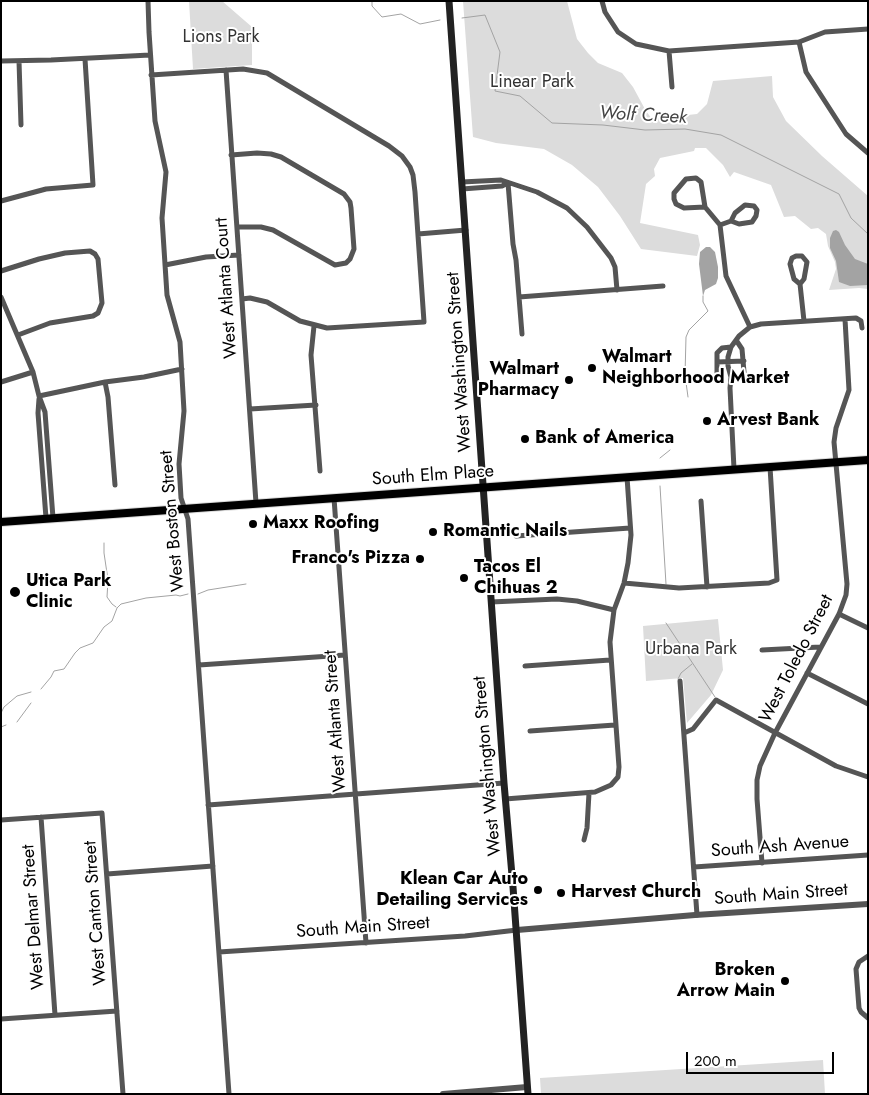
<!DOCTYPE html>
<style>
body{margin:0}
#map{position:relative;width:869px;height:1095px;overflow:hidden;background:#fff;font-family:Jost,sans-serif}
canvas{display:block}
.frame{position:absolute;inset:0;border:2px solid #000;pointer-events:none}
.scale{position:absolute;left:686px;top:1052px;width:148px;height:22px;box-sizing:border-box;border:2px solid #000;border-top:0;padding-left:6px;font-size:15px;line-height:18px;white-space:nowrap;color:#000;-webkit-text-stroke:4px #fff;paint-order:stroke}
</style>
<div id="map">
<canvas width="869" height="1095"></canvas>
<div class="frame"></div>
<div class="scale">200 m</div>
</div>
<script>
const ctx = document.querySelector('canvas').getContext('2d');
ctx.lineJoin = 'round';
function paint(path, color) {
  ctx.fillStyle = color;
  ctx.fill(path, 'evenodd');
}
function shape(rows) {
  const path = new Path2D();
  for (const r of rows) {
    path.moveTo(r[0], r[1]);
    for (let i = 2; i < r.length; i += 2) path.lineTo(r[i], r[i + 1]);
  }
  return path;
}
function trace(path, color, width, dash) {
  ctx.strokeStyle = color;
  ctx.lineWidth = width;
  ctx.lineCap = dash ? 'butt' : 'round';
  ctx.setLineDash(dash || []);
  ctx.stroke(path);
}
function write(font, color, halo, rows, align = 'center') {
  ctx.font = font + ' Jost,sans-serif';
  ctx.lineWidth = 4;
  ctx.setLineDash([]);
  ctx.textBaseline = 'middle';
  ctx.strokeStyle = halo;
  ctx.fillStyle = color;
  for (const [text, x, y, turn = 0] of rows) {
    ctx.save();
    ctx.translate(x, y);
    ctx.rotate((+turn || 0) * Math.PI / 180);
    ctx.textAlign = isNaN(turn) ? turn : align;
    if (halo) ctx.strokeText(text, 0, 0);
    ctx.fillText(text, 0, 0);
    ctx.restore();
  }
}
const green = shape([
 [189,1,222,1,252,27,252,65,193,69],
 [463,1,567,1,577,39,588,53,598,63,622,73,633,87,646,111,652,119,697,114,707,104,713,81,772,76,773,97,786,121,822,156,868,196,868,289,859,288,829,290,836,269,835,262,828,246,826,234,818,228,811,229,795,216,784,217,771,185,734,172,730,177,723,165,706,148,695,148,694,151,660,158,654,169,655,176,646,184,640,223,698,235,700,245,697,256,641,249,620,216,598,187,572,165,544,149,496,143,473,137],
 [718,619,723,670,711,695,687,723,683,678,646,681,643,626],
 [823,1060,825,1094,541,1094,540,1078]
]);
const water = shape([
 [836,230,839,232,845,245,855,259,868,264,868,285,850,286,839,282,836,261,830,248,830,238,833,231],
 [706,247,710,247,715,252,718,267,718,278,716,284,705,290,703,296,699,264,700,252]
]);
const stream = shape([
 [372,1,372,6,382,17,401,14,420,24,440,20],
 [462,18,485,15,500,52,495,91,520,96,552,123,603,125,645,130,685,129,721,135,839,194,851,218,868,234],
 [688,397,685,375,686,337,689,330,708,311,703,302,703,296],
 [660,458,670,450],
 [660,486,666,584],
 [104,543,104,553,108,580,107,597,112,604,116,607],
 [198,594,208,590,246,584],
 [666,623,715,697],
 [678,679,681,673,692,664],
 [41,689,51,677,54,671,64,669,75,653,80,648,93,643,104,627,112,621,117,608,121,604,146,598,176,595,180,596,188,594],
 [1,713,4,707,17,696,31,692],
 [17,722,31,703],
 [1,727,6,725]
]);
const minor = shape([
 [148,1,149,32,155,121,166,172,162,218,167,295,180,342,184,411,179,464,181,498,188,519,229,1094],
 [602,1,605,12,618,32,636,44,669,51,799,42,825,32,868,29],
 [799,42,806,72,846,134,868,153],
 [669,51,672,87],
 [1,61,51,60,150,55],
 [19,61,21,125],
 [226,70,256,503],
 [151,75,243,69,267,73,389,146,402,156,410,167,413,175,415,192,424,322,327,328,300,321,267,302,250,298,242,299],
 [231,155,257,153,271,154,281,157,344,194,350,202,351,208,354,249,350,259,346,263,335,265,273,230,261,227,237,227],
 [462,182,501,180,537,192,567,208,587,227,611,258,615,267,617,290],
 [508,183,513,244,516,260,522,334],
 [462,189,502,186,508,183],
 [1,201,46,189,93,185,85,59],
 [705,207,684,208,676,204,674,199,674,193,686,179,696,178,701,182,705,207,720,225,726,276,750,327],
 [720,225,731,221,739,224,752,222,756,216,757,210,754,206,745,205,735,213,731,221],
 [418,234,466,230],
 [165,265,206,257,239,255],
 [1,271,39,259,65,253,90,251,95,254,98,259,102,303,98,313,93,316,50,323,18,335],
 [800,284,804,279,807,262,802,256,796,256,792,258,790,264,794,279,800,284,804,321],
 [1,297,33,372,39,396,45,412,53,518],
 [519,297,663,286],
 [314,326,311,355,320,471],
 [736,340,742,349,744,372],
 [717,362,744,361],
 [717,373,717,353,722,348,731,347],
 [1,382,33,372],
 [105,382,108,397,115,485],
 [39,396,105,382,144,377,182,369],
 [39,399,38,413,46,518],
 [250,409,316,405],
 [734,469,730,388,731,377,728,366,728,357,731,347,739,336,750,327,761,324,856,318,861,321,862,328],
 [334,498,366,943],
 [701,501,707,587],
 [516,536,630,528],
 [624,583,679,588,769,583,777,580,770,467],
 [491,602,557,599,577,601,614,610],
 [839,614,868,628],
 [762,650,820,647],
 [199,665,345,655],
 [525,666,610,660],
 [807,673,868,704],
 [680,681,697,915],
 [530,731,615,725],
 [684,733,693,729,716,700,836,766,868,777],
 [505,799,595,792,611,785,618,777,619,767,610,642,614,610,624,583,628,563,631,535,627,477],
 [208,805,504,783],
 [41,817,55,1015],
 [1,820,102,813,123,1094],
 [584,840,587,828,589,793],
 [762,863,757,799,757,780,760,766,775,733,839,614,846,595,847,584,834,442,836,428,849,390,845,319],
 [694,867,868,855],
 [107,874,213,866],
 [219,952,465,936,517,930],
 [868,956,859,962,856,969,859,1008,861,1012,868,1018],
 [1,1019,117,1011]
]);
const tertiary = shape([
 [517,930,695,915,868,904],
 [443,1094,527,1087]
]);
const secondary = shape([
 [449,1,504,783,513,887,528,1094]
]);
const primary = shape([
 [1,522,868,460]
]);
const markers = [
 [592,368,5,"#000"],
 [569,380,5,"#000"],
 [707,421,5,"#000"],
 [525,439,5,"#000"],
 [253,524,5,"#000"],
 [433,532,5,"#000"],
 [420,559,5,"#000"],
 [464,578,5,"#000"],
 [15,592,6,"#000"],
 [538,890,5,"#000"],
 [561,893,5,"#000"],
 [785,981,5,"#000"]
];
const parkNames = [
 ["Lions Park",221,38],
 ["Linear Park",532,83],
 ["Urbana Park",691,650]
];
const streetNames = [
 ["West Atlanta Court",227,288,-94],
 ["West Washington Street",460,362,-94],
 ["South Elm Place",433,476,-4],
 ["West Boston Street",173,521,-95],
 ["West Toledo Street",797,659,-63],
 ["West Atlanta Street",336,721,-94],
 ["West Washington Street",488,766,-95],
 ["South Ash Avenue",780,847,-4],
 ["South Main Street",781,895,-4],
 ["West Canton Street",96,913,-94],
 ["West Delmar Street",34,917,-94],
 ["South Main Street",363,928,-4]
];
const poiNames = [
 ["Walmart",602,358],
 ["Neighborhood Market",602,379],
 ["Walmart",559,370,"right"],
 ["Pharmacy",559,391,"right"],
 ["Arvest Bank",717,421],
 ["Bank of America",535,439],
 ["Maxx Roofing",263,524],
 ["Romantic Nails",443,532],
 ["Franco's Pizza",410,559,"right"],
 ["Tacos El",474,568],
 ["Chihuas 2",474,589],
 ["Utica Park",26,582],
 ["Clinic",26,603],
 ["Klean Car Auto",528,880,"right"],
 ["Detailing Services",528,901,"right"],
 ["Harvest Church",571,893],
 ["Broken",775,971,"right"],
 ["Arrow Main",775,992,"right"]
];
const waterNames = [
 ["Wolf Creek",643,116,3]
];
paint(green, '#dcdcdc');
paint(water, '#a3a3a3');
trace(stream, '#a3a3a3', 1);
trace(primary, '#dbdbdb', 10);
trace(minor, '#555', 5);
trace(tertiary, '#555', 6);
trace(secondary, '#222', 7);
trace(primary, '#000', 8);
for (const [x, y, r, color] of markers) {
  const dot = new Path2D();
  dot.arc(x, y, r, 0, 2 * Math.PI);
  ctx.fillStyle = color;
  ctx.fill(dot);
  trace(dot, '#fff', 2);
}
write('18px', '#333', '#fff', parkNames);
write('18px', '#000', '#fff', streetNames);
write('bold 18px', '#000', '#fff', poiNames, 'left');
write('italic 19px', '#444', '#fff', waterNames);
</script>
